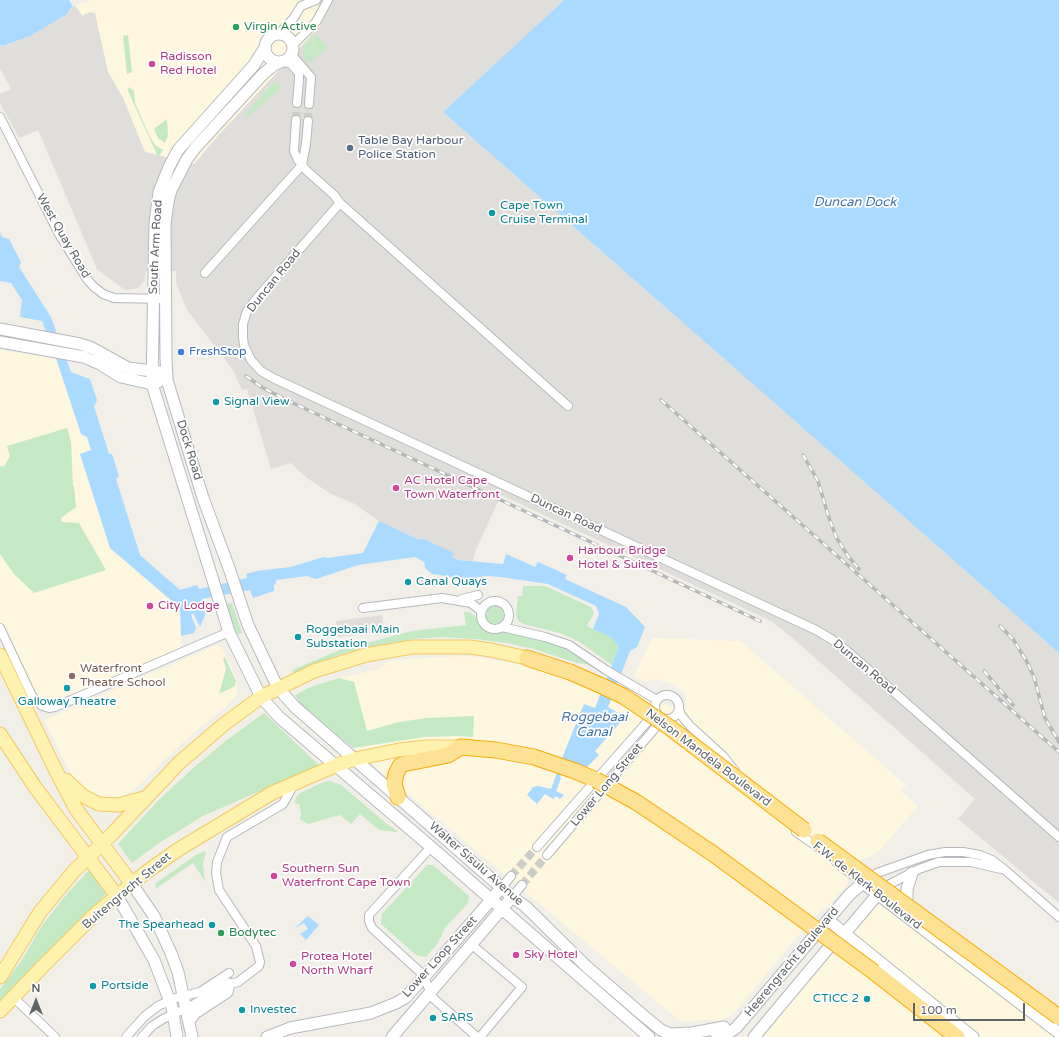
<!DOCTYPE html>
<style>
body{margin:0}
#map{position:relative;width:1059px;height:1037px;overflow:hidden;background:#f1efe8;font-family:"Varela Round",sans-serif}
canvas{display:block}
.north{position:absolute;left:16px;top:981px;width:40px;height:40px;-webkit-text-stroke:3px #fff;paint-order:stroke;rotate:0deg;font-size:11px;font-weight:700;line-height:16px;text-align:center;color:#5f6368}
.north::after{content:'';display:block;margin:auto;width:14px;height:18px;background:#5f6368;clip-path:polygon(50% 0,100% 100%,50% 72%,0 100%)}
.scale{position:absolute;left:913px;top:1003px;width:112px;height:18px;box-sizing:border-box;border:2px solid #5f6368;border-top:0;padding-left:5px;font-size:12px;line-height:14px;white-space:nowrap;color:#5f6368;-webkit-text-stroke:3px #fff;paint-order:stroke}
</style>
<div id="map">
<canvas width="1059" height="1037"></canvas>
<div class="north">N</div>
<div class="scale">100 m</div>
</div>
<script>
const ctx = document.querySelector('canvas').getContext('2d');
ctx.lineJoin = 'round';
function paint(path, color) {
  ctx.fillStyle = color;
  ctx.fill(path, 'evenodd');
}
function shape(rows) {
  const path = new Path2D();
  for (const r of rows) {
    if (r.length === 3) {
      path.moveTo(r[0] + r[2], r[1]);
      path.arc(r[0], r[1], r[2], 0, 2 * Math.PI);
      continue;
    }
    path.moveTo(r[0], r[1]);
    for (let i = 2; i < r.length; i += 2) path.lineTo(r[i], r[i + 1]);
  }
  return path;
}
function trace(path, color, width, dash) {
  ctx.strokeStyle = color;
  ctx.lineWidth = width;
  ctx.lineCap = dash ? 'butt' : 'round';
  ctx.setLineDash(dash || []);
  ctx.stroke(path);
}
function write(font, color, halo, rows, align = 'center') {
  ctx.font = font + ' "Varela Round",sans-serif';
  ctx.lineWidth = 3.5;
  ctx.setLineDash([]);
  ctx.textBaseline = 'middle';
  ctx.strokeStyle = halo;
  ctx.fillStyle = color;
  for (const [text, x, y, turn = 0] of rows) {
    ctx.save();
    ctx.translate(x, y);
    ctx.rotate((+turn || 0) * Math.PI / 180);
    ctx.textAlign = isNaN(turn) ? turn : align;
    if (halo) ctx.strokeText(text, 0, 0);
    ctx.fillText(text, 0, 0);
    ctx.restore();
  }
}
const commercial = shape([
 [93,0,312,0,321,6,323,16,320,26,216,138,194,165,145,152,123,98,108,72,95,13,90,12,82,16,75,5],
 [0,350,56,358,81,434,87,437,91,450,80,454,110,548,180,608,181,649,52,702,47,703,43,703,38,700,0,622],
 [652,638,740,641,906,785,901,791,918,806,878,852,870,857,861,859,845,887,830,904,812,919,733,1014,722,1020,680,1021,353,748,301,705,295,695,310,687,339,678,380,669,388,661,438,657,469,656,528,666,552,673,575,681,611,698,618,681,638,692,685,713,686,695,675,685,655,679,646,682,634,676],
 [217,645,221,647,225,653,237,681,237,692,235,698,183,742,137,787,127,794,118,798,109,799,95,794,84,789,77,782,68,768,44,720],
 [876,904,881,905,1058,1037,764,1037,832,951]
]);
const industrial = shape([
 [312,0,564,0,443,112,1059,653,1059,903,958,819,975,799,796,641,771,621,501,495,475,552,473,561,458,560,421,538,420,540,379,521,353,503,331,494,307,478,291,463,271,469,247,389,242,390,233,370,187,310,176,283,176,271,146,271,145,281,138,288,125,290,97,269,38,130,19,138,0,103,0,94,11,89,0,68,0,45,4,46,9,45,30,36,66,15,75,5,82,16,90,12,95,13,108,72,123,98,145,152,194,164,216,138,320,26,323,16,321,6],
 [382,615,384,631,338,637,336,621]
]);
const green = shape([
 [315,34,328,47,315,58,313,35],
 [128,35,132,72,127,74,123,36],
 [312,37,314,59,308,64,303,57,303,51,306,43],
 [275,81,282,88,247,117,245,115],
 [129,87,134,91,135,103,150,137,155,145,163,150,160,155,158,157,128,91,128,89],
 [167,119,168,136,165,143,158,138,154,129],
 [67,428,71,442,73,486,74,486,76,507,61,518,62,522,79,523,106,570,34,593,14,574,0,554,0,467,1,466,4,467,10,456,7,446],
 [523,586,545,586,591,607,594,613,587,626,611,637,619,647,612,665,580,642,563,634,524,624,518,621,516,614,518,596,522,596],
 [232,603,242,633,236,635,225,605],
 [495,615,9],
 [464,612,469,612,475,616,481,627,485,631,491,633,509,632,534,637,564,647,594,664,595,669,586,664,577,663,534,649,507,643,475,639,442,637,413,639,364,648,341,654,294,673,292,670,340,650,412,631,466,625],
 [225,657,236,681,235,685,233,687,219,694,226,669,223,658],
 [339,678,354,682,367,731,399,722,426,718,474,716,473,737,456,736,424,737,353,748,301,705,295,695,310,687],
 [264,713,321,767,253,794,203,816,159,843,132,863,118,844,159,800,192,769,227,740],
 [330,781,341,785,387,824,398,832,379,830,360,814,351,824,340,815,308,824,300,819,301,813,299,804,295,803,296,797,300,793,324,782],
 [206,851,203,864,205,881,193,863,155,889,156,883,196,855],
 [427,865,433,865,469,896,468,903,445,928,438,943,426,957,416,955,381,924,382,914],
 [89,870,106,894,0,1003,0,989,22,960,41,927,67,894]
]);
const water = shape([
 [0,0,69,0,73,6,66,15,30,36,4,46,0,45],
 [564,0,1059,0,1059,653,443,112],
 [0,232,2,237,9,239,21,262,19,267,51,317,71,372,90,379,97,400,94,406,109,454,112,454,119,476,116,479,140,555,180,590,197,585,199,589,247,578,246,574,257,571,291,567,323,557,327,558,363,553,379,521,420,540,421,538,454,553,452,557,458,560,503,564,506,554,535,567,538,562,567,575,565,579,626,607,645,627,637,647,630,651,608,707,625,717,595,751,599,755,575,779,561,774,560,777,561,778,556,791,564,795,560,799,556,796,553,799,545,794,537,804,527,795,533,787,538,786,551,789,557,773,556,773,584,704,595,708,619,647,611,637,593,629,599,614,596,606,548,584,501,577,486,576,465,579,432,574,425,568,424,562,415,557,358,565,316,579,307,576,276,580,276,583,274,585,274,591,253,598,250,590,202,599,206,613,200,627,193,613,191,615,196,628,194,633,181,636,180,608,110,548,80,454,91,450,87,437,81,434,56,358,42,321,20,317,22,300,11,283,0,281],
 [308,916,319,925,306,940,300,934,308,929,304,923,294,929]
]);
const streetTunnel = shape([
 [296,120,297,103],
 [308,121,309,104],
 [511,876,537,847],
 [522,885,547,855]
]);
const street = shape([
 [279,33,293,19,301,6,316,0],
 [293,45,316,22,328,0],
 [291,54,311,77,309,104],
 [283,61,291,64,299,73,299,80,297,103],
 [0,117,59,234,87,279,93,286,103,294,114,298,166,299],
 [296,120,294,151,298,160,306,170,334,195,340,203,568,406],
 [302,165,306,144,308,121],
 [340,203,257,298,247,311,243,324,243,337,244,345,251,360,261,371,273,378,816,630,831,639,846,650,1059,837],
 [205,273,302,165],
 [462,599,478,595],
 [495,615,14],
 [363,608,442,598,471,603,481,611],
 [502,627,545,637,569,645,606,670,657,700],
 [0,628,32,696,42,706,49,708,55,707,229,632],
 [667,707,12],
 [679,709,681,715,690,726,723,756,735,771],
 [796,832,819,848],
 [431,847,369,915,369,921,372,928,420,972,424,977,433,998,477,1037],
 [537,847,654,714],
 [547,855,656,727,665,722],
 [836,862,863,883,877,873,928,855,945,852,963,852,980,855,992,860,1005,870,1059,917],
 [502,887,511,876],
 [883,890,890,884,919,869,939,862,971,862,1001,869],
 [512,897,522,885],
 [471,944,522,987,480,1037],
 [13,997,55,1037],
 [126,1037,145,1016,158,1006,176,998,200,992,229,973],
 [142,1037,152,1026,163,1019,193,1005,225,985,238,982,259,966,260,962,256,946,219,890,216,873,217,862,227,837,283,804,294,784]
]);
const secondary = shape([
 [279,48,14],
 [264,49,254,65,178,150,169,167,159,192,155,223,152,384,229,632,261,697,279,717,431,847,649,1037],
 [280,62,274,65,263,74,196,147,187,159,171,190,168,202,165,224,166,357,167,380,203,498,229,568,248,625,278,688,295,707,512,897,525,906,587,967,645,1017,661,1030,677,1037],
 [0,329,80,344,92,348,128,368,160,372],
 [0,342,84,357,100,364,121,377,152,384,158,382],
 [132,884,154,916,171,953,178,972,192,1037],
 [117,896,154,960,172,1007,177,1037],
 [907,911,907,889,912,873],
 [828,920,973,1037],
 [189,1021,195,1013,227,992,229,984],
 [716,1033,730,1032,736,1028,850,894,863,883,1059,1033],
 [670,1034,692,1033,724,1027],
 [267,1037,290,1028,371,1013,396,1003,405,998,433,967,502,887],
 [392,1037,512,897],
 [754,1037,831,945,851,926,878,894]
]);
const primary = shape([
 [0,655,55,769,76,809,132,884],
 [0,734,35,787,117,896],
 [66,780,83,796,99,804,119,805,144,798],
 [0,977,40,912,74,871,112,834,180,762,223,725,261,697,314,671,366,655,412,647,470,647,491,650,527,658],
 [0,1011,42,967,94,915,145,873,179,849,272,793,337,765,355,759,399,750,426,747,461,747]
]);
const highway = shape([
 [527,658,570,672],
 [398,797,394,784,396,774,400,766,403,764,448,755,461,747,496,750,534,757,575,771,596,780],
 [874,972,957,1037]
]);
const rail = shape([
 [246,376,263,388,295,404,760,621],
 [661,400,1059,752],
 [803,455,818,481,828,515,836,537,848,556,859,569],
 [1000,626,1013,639,1027,662,1034,677,1045,718,1059,742],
 [984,671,1013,705]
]);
const highwayBridge = shape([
 [570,672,602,686,623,696,644,710,669,727,804,830],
 [596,780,636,802,712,853,874,972],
 [818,841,1059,1017]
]);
const markers = [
 [236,27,4,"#2e9e5b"],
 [152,64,4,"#d1479c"],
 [350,148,4,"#5c6f8a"],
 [492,213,4,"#0f9aa8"],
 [181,352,4,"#3f7fe0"],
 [216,402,4,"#0f9aa8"],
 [396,488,4,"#d1479c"],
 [570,558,4,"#d1479c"],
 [408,582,4,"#0f9aa8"],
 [150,606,4,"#d1479c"],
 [298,637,4,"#0f9aa8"],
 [72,676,4,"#8d6e63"],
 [67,688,4,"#0f9aa8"],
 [274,876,4,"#d1479c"],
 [212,925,4,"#0f9aa8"],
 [221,933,4,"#2e9e5b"],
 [516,955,4,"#d1479c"],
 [293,964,4,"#d1479c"],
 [93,986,4,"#0f9aa8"],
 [867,999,4,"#0f9aa8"],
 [242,1010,4,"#0f9aa8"],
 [433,1018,4,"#0f9aa8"]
];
const leisureNames = [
 ["Virgin Active",244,27],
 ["Bodytec",229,933]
];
const hotelNames = [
 ["Radisson",160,57],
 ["Red Hotel",160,71],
 ["AC Hotel Cape",404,481],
 ["Town Waterfront",404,495],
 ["Harbour Bridge",578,551],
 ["Hotel & Suites",578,565],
 ["City Lodge",158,606],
 ["Southern Sun",282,869],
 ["Waterfront Cape Town",282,883],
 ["Sky Hotel",524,955],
 ["Protea Hotel",301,957],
 ["North Wharf",301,971]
];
const serviceNames = [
 ["Table Bay Harbour",358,141],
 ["Police Station",358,155]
];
const cultureNames = [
 ["Cape Town",500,206],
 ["Cruise Terminal",500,220],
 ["Signal View",224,402],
 ["Canal Quays",416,582],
 ["Roggebaai Main",306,630],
 ["Substation",306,644],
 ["Galloway Theatre",67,702,"center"],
 ["The Spearhead",204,925,"right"],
 ["Portside",101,986],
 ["CTICC 2",859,999,"right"],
 ["Investec",250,1010],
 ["SARS",441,1018]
];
const streetNames = [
 ["West Quay Road",63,236,60],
 ["South Arm Road",156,247,-87],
 ["Duncan Road",274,281,-51],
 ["Dock Road",189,450,73],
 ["Duncan Road",566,514,25],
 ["Duncan Road",864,667,40],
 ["Nelson Mandela Boulevard",708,758,37],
 ["Lower Long Street",607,785,-50],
 ["Walter Sisulu Avenue",476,864,41],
 ["F.W. de Klerk Boulevard",867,886,38],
 ["Buitengracht Street",127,891,-40],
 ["Lower Loop Street",440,957,-48],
 ["Heerengracht Boulevard",792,962,-50]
];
const shopNames = [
 ["FreshStop",189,352]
];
const educationNames = [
 ["Waterfront",80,669],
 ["Theatre School",80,683]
];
const waterNames = [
 ["Duncan Dock",855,203],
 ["Roggebaai",594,718],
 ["Canal",594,733]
];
paint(commercial, '#fef7e0');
paint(industrial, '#e0deda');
paint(green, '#c5e8c5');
paint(water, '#aadaff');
trace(streetTunnel, '#ccccc8', 8, [8, 4]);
trace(street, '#b5b8bc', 10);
trace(secondary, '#b6babf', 13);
trace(primary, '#f2c960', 15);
trace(highway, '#f9ab00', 17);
trace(street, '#fff', 8);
trace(secondary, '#fff', 11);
trace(primary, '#fff2af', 13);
trace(highway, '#fde293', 15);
trace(rail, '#b6b7b8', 3.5);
trace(rail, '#fff', 2, [6]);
trace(highwayBridge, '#f9ab00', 17, []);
trace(highwayBridge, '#fde293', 15);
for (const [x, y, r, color] of markers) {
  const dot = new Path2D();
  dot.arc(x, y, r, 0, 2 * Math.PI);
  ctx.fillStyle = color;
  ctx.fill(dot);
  trace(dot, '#fff', 1.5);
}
write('12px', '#27864d', '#fff', leisureNames, 'left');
write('12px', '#b23c85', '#fff', hotelNames, 'left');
write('12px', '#4e5e75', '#fff', serviceNames, 'left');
write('12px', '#0d838f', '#fff', cultureNames, 'left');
write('12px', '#5f6368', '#fff', streetNames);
write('12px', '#366cbe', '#fff', shopNames, 'left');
write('12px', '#785e54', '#fff', educationNames, 'left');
write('italic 13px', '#4174aa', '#fff', waterNames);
</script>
